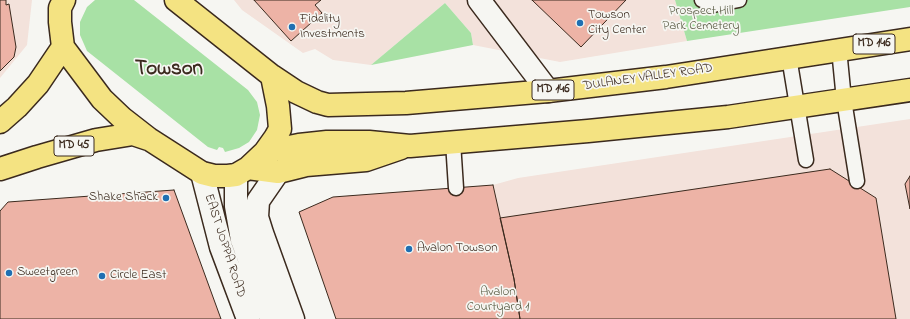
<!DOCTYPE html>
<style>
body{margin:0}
canvas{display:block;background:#f6f6f2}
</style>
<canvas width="910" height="319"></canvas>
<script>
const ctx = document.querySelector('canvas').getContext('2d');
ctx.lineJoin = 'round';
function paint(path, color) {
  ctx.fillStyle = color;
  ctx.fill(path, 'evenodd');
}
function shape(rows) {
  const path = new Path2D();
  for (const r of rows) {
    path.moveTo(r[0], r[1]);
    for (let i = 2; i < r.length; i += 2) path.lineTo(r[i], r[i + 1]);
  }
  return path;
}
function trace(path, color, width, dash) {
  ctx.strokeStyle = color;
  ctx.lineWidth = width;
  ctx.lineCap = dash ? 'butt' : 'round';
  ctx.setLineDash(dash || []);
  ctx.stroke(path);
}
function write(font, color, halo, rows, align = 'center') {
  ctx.font = font + ' "Indie Flower",sans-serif';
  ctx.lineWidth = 3.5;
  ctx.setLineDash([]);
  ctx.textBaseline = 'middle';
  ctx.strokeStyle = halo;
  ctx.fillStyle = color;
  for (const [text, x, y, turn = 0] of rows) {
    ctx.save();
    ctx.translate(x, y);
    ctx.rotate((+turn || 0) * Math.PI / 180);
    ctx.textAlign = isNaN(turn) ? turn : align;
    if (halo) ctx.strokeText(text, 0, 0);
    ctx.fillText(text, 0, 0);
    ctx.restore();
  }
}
const built = shape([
 [0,0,32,0,27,45,0,78],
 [234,0,675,0,687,41,560,62,473,45,471,33,445,3,371,65,333,60,315,49,303,53,242,10],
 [910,119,910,319,520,319,493,185,518,178]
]);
const green = shape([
 [95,0,134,0,248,90,257,102,260,115,257,130,249,142,239,148,225,152,223,148,219,147,217,150,208,147,87,51,80,35,80,22,87,7],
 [675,0,910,0,910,7,687,41],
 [445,3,471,33,473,45,371,65]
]);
const building = shape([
 [0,0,6,0,6,5,9,4,16,47,14,57,0,71,0,0],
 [254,0,321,0,315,5,322,13,291,41,254,0],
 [532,0,626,0,581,47,532,0],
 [830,169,876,198,896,319,520,319,514,279,500,218,830,169],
 [910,176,910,209,905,184,910,176],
 [493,185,514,279,520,319,336,319,299,212,333,197,493,185],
 [174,190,221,319,0,319,0,211,8,202,174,190]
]);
const lane = shape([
 [702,0,713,5,739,0],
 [839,49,844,100,857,181],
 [789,57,806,160],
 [453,142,456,188]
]);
const street = shape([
 [479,0,548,91]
]);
const secondary = shape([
 [278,172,258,201,257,217,262,233,293,319],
 [202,173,221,247,248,319],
 [236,175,236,206,242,240,271,319]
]);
const primary = shape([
 [64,0,60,8,60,22,63,47,102,99,122,118,149,139,202,173,214,176,228,176,236,175,248,168,265,152,275,138,280,129,278,106,272,76],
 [176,0,272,76,296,92,317,102,328,105,406,103,548,91,666,77,910,39],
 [0,122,17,107,38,84,63,47],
 [265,152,299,145,327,142,369,142,410,146,588,131,728,117,910,90],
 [248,168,278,172,306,165,366,160,401,148],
 [0,169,37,157,96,140,133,134,148,139]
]);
const markers = [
 [580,23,4,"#1f6fb2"],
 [292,27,4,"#1f6fb2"],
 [166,198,4,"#1f6fb2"],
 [409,249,4,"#1f6fb2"],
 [9,273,4,"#1f6fb2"],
 [102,276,4,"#1f6fb2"]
];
const shields = [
 [874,44,42],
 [553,90,42],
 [74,146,40]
];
const shieldNames = [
 ["MD 146",874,44],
 ["MD 146",553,90],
 ["MD 45",74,146]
];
const parkNames = [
 ["Prospect Hill",701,12],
 ["Park Cemetery",701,27],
 ["Avalon",498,293],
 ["Courtyard 1",498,308]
];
const poiNames = [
 ["Towson",588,16],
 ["City Center",588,31],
 ["Fidelity",300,20],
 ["Investments",300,35],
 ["Shake Shack",158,198,"right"],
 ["Avalon Towson",417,249],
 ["Sweetgreen",17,273],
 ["Circle East",110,276]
];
const streetNames = [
 ["DULANEY VALLEY ROAD",648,78,-8],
 ["EAST JOPPA ROAD",224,246,72]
];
const townNames = [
 ["Towson",169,71]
];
paint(built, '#f3e2db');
paint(green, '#a8e1a5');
paint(building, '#edb3a6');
trace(building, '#3b2a1e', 1);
trace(lane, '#3b2a1e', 17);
trace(street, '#3b2a1e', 25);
trace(secondary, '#3b2a1e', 25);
trace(primary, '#3b2a1e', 25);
trace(lane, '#f6f6f2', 14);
trace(street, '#f6f6f2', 22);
trace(secondary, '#f6f6f2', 22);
trace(primary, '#f4e382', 22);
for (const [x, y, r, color] of markers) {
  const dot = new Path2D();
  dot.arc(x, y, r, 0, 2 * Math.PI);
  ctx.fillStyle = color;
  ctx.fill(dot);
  trace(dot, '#f6f6f2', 1.5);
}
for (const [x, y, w] of shields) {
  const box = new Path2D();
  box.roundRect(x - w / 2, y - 10, w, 20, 3);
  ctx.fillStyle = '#f6f6f2';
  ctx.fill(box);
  trace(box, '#3b2a1e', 1);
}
write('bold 12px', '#3b2a1e', null, shieldNames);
write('13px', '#565840', '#f6f6f2', parkNames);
write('13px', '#3b2a1e', '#f6f6f2', poiNames, 'left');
write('13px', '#3b2a1e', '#f6f6f2', streetNames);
write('bold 21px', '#3b2a1e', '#f6f6f2', townNames);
</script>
